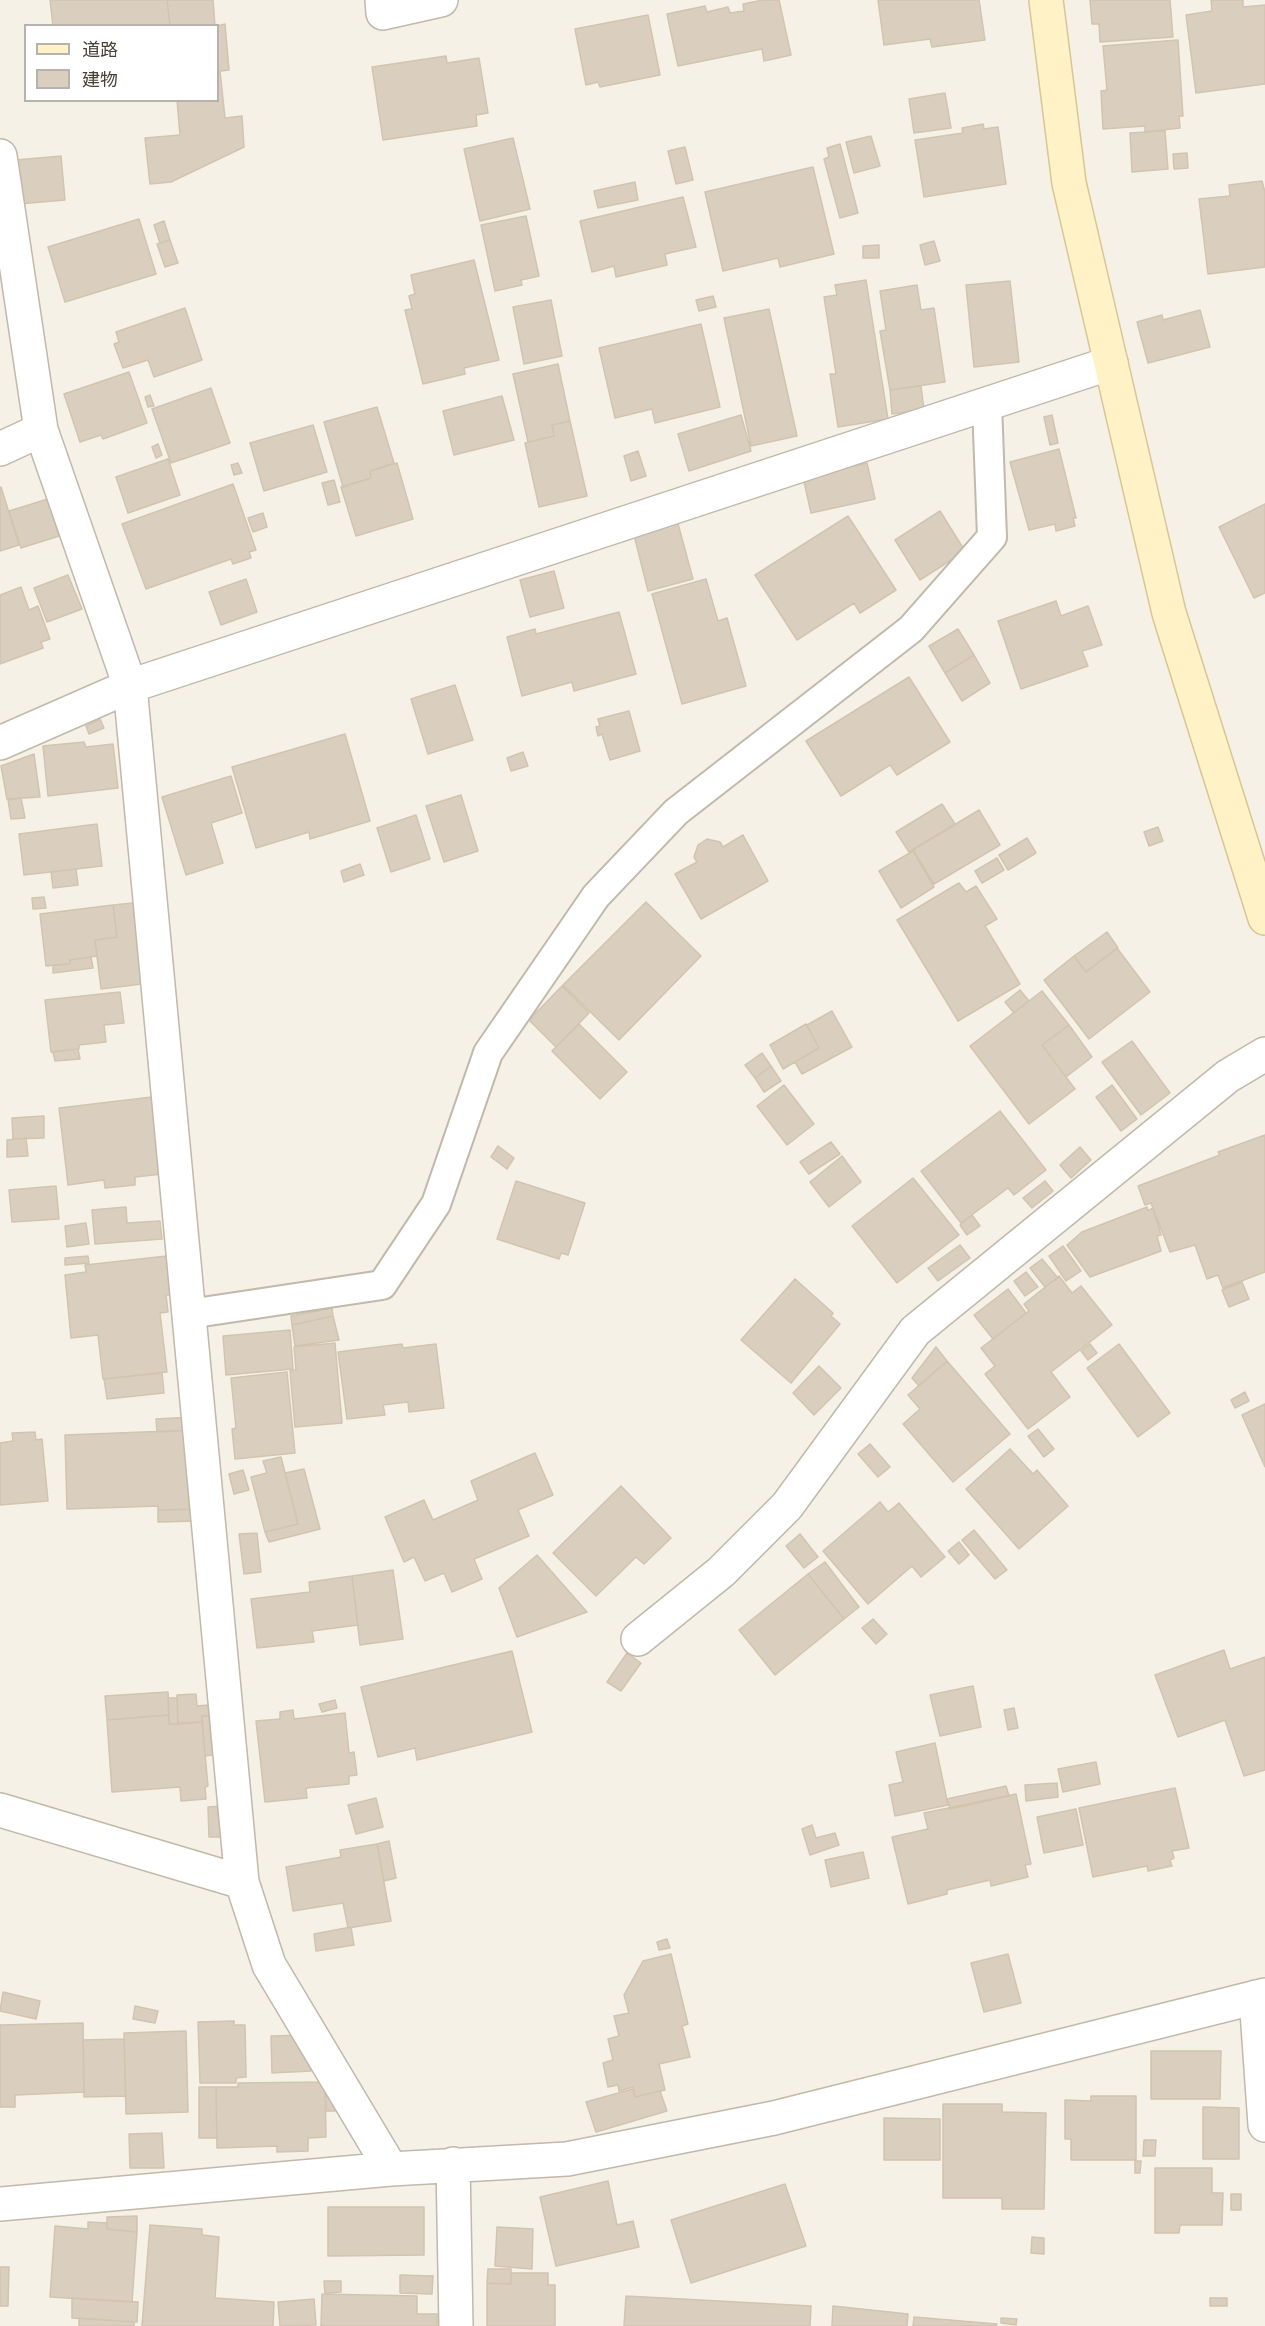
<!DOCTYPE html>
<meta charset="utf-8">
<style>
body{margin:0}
#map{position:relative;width:1265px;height:2326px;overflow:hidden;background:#f5f1e7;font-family:"Titillium Web","Noto Sans JP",sans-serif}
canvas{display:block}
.legend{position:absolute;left:24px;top:24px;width:195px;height:78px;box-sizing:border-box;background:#fff;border:2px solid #b6b3ae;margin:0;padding:8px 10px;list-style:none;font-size:18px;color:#484135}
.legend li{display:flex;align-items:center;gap:12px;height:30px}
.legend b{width:30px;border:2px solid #b6b3ae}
</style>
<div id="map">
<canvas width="1265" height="2326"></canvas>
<ul class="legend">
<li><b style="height:8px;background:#fff2c6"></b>道路</li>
<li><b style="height:16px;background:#dacfbe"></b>建物</li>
</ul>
</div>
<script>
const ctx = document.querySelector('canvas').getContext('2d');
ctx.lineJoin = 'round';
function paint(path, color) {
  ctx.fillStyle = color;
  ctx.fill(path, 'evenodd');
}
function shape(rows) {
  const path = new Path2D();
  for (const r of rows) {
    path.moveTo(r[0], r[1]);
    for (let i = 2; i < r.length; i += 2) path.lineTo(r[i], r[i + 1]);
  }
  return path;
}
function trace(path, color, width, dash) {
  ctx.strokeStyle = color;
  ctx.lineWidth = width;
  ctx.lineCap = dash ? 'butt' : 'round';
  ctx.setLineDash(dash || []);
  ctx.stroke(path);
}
const building = shape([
 [50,0,167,0,170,26,53,26,50,0],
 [167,0,213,0,215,26,170,26,167,0],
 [763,0,779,0,791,55,764,61,762,49,678,66,667,14,705,6,707,12,728,7,730,13,744,11,743,4,763,0],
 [878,0,979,0,985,40,932,47,930,39,884,45,878,0],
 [1090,0,1170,0,1173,37,1100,42,1099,24,1092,24,1090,0],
 [1211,0,1243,0,1243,7,1265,5,1265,84,1196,93,1186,15,1212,11,1211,0],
 [648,15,660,75,600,87,598,82,586,85,575,29,648,15],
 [225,24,229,70,220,71,225,118,242,116,244,147,171,182,150,184,145,138,180,135,177,100,218,100,217,26,225,24],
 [1178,40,1183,116,1179,116,1180,128,1145,132,1145,126,1103,129,1101,91,1107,90,1103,46,1178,40],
 [446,56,447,63,479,58,488,113,476,115,477,126,383,140,372,67,446,56],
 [945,93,951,128,914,133,909,99,945,93],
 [983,124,984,129,998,127,1006,184,924,197,915,140,963,133,962,128,983,124],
 [1165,131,1168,169,1132,172,1130,133,1165,131],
 [871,136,880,166,854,173,846,142,871,136],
 [513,138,530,209,480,221,464,149,513,138],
 [840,144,858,213,840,218,824,159,829,157,827,148,840,144],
 [685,147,693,180,676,184,668,151,685,147],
 [1187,153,1188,168,1174,169,1173,154,1187,153],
 [61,156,65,200,19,204,16,160,61,156],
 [813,167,834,254,780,267,778,258,723,271,705,192,813,167],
 [1262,181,1265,192,1265,267,1208,274,1199,199,1230,196,1229,185,1262,181],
 [635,182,638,200,598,208,594,191,635,182],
 [683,197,696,247,665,254,667,265,616,277,614,266,592,272,580,221,683,197],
 [526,216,539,276,521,280,522,285,495,291,481,225,526,216],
 [139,219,156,274,65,302,48,247,139,219],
 [164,221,170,240,160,243,154,225,164,221],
 [170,240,178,263,165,267,157,244,170,240],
 [934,241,940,261,925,265,920,245,934,241],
 [879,245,879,258,863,258,863,246,879,245],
 [474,260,499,360,464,368,465,374,423,384,405,310,412,309,409,296,415,294,411,275,474,260],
 [866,280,888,419,838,427,830,374,836,374,824,297,837,295,835,285,866,280],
 [1010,281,1019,362,974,367,966,285,1010,281],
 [917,285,921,310,934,308,945,382,890,390,880,331,886,330,880,291,917,285],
 [713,296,716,307,699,311,696,300,713,296],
 [551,300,562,356,524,364,513,307,551,300],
 [185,308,202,360,154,377,148,360,123,368,114,344,119,342,116,332,185,308],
 [769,309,797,436,751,446,724,318,769,309],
 [1200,310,1210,347,1148,363,1137,322,1162,315,1163,320,1200,310],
 [701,324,720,407,655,423,652,409,615,418,599,348,701,324],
 [558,364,570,421,552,425,554,436,528,442,513,374,558,364],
 [129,372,147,423,103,439,101,435,80,442,64,394,129,372],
 [921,386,924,410,892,414,890,390,921,386],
 [211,388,230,443,171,463,152,409,211,388],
 [150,395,154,406,148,407,145,397,150,395],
 [502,396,514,440,454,455,443,411,502,396],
 [377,407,394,463,370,471,371,478,343,487,324,422,377,407],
 [741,415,751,451,689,471,678,434,741,415],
 [1052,415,1058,443,1050,445,1044,417,1052,415],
 [570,421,587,496,539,507,525,443,554,436,552,425,570,421],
 [313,425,327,472,264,491,250,443,313,425],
 [158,444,162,455,156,458,152,447,158,444],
 [1059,449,1076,518,1073,518,1075,526,1056,531,1055,524,1029,530,1010,462,1059,449],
 [638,451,646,476,631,481,624,456,638,451],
 [168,459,180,495,128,513,116,477,168,459],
 [238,463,242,473,234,475,231,465,238,463],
 [397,463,413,519,356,536,341,487,371,478,370,471,397,463],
 [867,463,875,499,811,513,803,477,867,463],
 [334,480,340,502,328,505,322,483,334,480],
 [233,484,256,550,249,552,251,558,233,564,231,559,146,589,122,524,233,484],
 [1,487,19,545,0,551,0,488,1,487],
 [48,499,59,536,21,548,9,511,48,499],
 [1265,504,1265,593,1254,598,1219,527,1265,504],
 [940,511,965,551,920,580,895,540,940,511],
 [263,513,267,527,253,532,248,518,263,513],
 [848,516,896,590,860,613,854,603,797,640,755,575,848,516],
 [677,520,693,579,648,591,633,531,677,520],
 [554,571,564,608,530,617,520,580,554,571],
 [68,575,82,609,47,622,34,588,68,575],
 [246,579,257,612,221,625,209,592,246,579],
 [706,579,718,621,727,618,746,686,682,704,652,594,706,579],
 [21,587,29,610,38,606,50,639,41,642,43,648,0,664,0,595,21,587],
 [1056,601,1061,616,1088,606,1102,645,1082,651,1088,666,1021,689,998,621,1056,601],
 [619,612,636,674,574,691,572,682,522,696,507,637,535,629,536,634,619,612],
 [958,629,974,655,945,673,929,646,958,629],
 [974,655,990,683,962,701,945,673,974,655],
 [909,677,950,742,897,775,890,765,841,796,806,741,909,677],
 [455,685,473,740,428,754,411,699,455,685],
 [629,711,640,751,610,760,602,734,598,736,596,727,600,726,598,719,629,711],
 [100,719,104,728,89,734,86,726,100,719],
 [345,734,370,821,310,839,309,832,256,848,232,767,345,734],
 [84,742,86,747,113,744,118,788,48,796,43,746,84,742],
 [523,752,528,766,511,771,507,758,523,752],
 [34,754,40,797,7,799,1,766,34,754],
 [231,776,242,813,211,823,223,863,186,875,162,797,231,776],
 [461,795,478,851,444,862,426,806,461,795],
 [21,798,25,818,11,819,8,800,21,798],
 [942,804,955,824,909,852,896,832,942,804],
 [979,810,1000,845,934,884,913,850,979,810],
 [416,815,430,859,391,872,377,828,416,815],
 [97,824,102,866,24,875,19,834,97,824],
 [1158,827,1163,841,1149,846,1144,832,1158,827],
 [743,835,768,881,701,919,675,874,697,862,694,857,698,845,707,839,720,842,723,847,743,835],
 [1027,838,1036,853,1008,870,999,855,1027,838],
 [913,851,934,887,901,908,879,871,913,851],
 [997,858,1004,870,982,883,975,871,997,858],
 [360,864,364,875,344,882,341,871,360,864],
 [76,869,78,885,53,888,51,872,76,869],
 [959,883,966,892,976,886,997,919,985,926,1020,984,958,1021,897,920,959,883],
 [44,897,46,908,33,909,32,898,44,897],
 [646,902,701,956,619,1040,563,985,646,902],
 [133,903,142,984,101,989,95,940,117,937,113,905,133,903],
 [113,905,117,937,95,940,97,956,70,960,70,964,46,966,40,914,113,905],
 [1107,932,1118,948,1086,972,1074,956,1107,932],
 [1117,948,1150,992,1089,1039,1044,980,1074,956,1086,972,1117,948],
 [91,957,93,968,53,973,53,965,70,964,70,960,91,957],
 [562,986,589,1013,556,1047,529,1020,562,986],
 [1020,990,1029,1001,1014,1013,1005,1002,1020,990],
 [1042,991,1069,1025,1042,1045,1075,1089,1029,1124,970,1046,1042,991],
 [120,992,124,1023,104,1025,106,1042,79,1045,79,1049,51,1052,45,1000,120,992],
 [832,1011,852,1047,802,1074,795,1062,819,1048,807,1025,832,1011],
 [579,1024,627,1072,600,1099,552,1051,579,1024],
 [806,1024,819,1048,783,1069,770,1045,806,1024],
 [1069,1025,1092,1057,1066,1077,1042,1045,1069,1025],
 [1132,1041,1170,1093,1141,1115,1102,1062,1132,1041],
 [78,1049,80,1059,55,1061,53,1052,78,1049],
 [762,1053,771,1066,755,1078,745,1065,762,1053],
 [771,1066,781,1081,764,1092,755,1078,771,1066],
 [784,1085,814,1124,787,1145,757,1106,784,1085],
 [1112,1085,1137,1119,1121,1131,1096,1097,1112,1085],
 [152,1097,162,1174,135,1177,135,1185,105,1188,104,1180,68,1185,59,1108,152,1097],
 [1000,1111,1046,1170,1014,1195,1008,1188,961,1223,921,1171,1000,1111],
 [44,1116,44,1138,13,1139,12,1118,44,1116],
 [1265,1135,1265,1272,1223,1288,1218,1275,1207,1279,1195,1245,1170,1252,1151,1203,1145,1205,1138,1186,1220,1155,1218,1152,1265,1135],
 [26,1138,28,1156,7,1157,7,1140,26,1138],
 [831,1142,840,1154,809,1174,800,1162,831,1142],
 [498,1146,514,1158,507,1169,491,1157,498,1146],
 [1080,1147,1091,1160,1071,1178,1060,1165,1080,1147],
 [842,1156,861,1182,829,1207,810,1182,842,1156],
 [913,1178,959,1235,897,1283,852,1226,913,1178],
 [516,1181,585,1203,568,1255,561,1253,559,1259,497,1239,516,1181],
 [1045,1181,1053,1191,1032,1208,1023,1198,1045,1181],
 [56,1186,59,1219,12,1222,9,1190,56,1186],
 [126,1207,127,1223,160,1221,162,1239,95,1244,92,1210,126,1207],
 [1147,1207,1148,1211,1153,1208,1161,1235,1157,1236,1161,1251,1090,1277,1067,1245,1082,1232,1147,1207],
 [972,1215,980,1226,967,1235,960,1225,972,1215],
 [86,1223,89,1244,67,1247,65,1226,86,1223],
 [960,1245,970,1258,938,1281,928,1268,960,1245],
 [1063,1246,1081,1271,1066,1281,1049,1256,1063,1246],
 [88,1256,89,1263,65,1265,65,1258,88,1256],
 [167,1256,171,1295,166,1295,168,1312,160,1313,167,1372,103,1379,98,1335,71,1338,65,1275,86,1272,85,1265,167,1256],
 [1042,1259,1058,1278,1045,1287,1030,1268,1042,1259],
 [1026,1272,1038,1287,1025,1296,1014,1281,1026,1272],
 [1059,1276,1072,1293,1081,1286,1112,1325,1051,1372,1070,1397,1028,1429,985,1374,995,1366,981,1348,1029,1311,1024,1304,1059,1276],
 [795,1279,833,1313,831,1316,840,1324,791,1383,741,1340,795,1279],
 [1242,1282,1249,1299,1229,1307,1222,1290,1242,1282],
 [1008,1289,1026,1313,993,1339,974,1315,1008,1289],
 [332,1308,333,1316,292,1325,291,1316,332,1308],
 [333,1316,339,1340,295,1346,292,1325,333,1316],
 [290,1330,293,1369,226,1375,223,1336,290,1330],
 [335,1343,342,1423,295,1427,290,1371,296,1370,294,1347,335,1343],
 [402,1344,403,1348,436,1344,444,1408,409,1412,408,1402,383,1405,385,1415,347,1419,338,1352,402,1344],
 [1090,1344,1097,1353,1088,1360,1081,1351,1090,1344],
 [1119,1344,1170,1413,1138,1437,1087,1368,1119,1344],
 [936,1347,947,1361,919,1386,912,1378,936,1347],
 [947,1361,1010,1434,953,1482,903,1424,920,1409,908,1395,947,1361],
 [819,1366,841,1388,814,1415,793,1393,819,1366],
 [287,1372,295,1453,235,1459,232,1429,236,1428,231,1378,287,1372],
 [162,1373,164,1393,107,1399,104,1379,162,1373],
 [1245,1392,1249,1401,1235,1408,1231,1400,1245,1392],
 [1265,1404,1265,1467,1242,1415,1265,1404],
 [193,1417,194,1430,157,1432,156,1419,193,1417],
 [1038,1429,1054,1449,1044,1457,1028,1436,1038,1429],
 [197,1430,200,1509,158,1510,158,1506,67,1509,65,1435,197,1430],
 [35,1432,36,1440,42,1439,48,1501,0,1505,0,1443,13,1441,12,1433,35,1432],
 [870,1444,890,1467,878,1477,858,1454,870,1444],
 [1010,1449,1033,1474,1037,1470,1068,1506,1019,1549,966,1489,1010,1449],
 [535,1453,553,1495,518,1510,529,1536,474,1559,482,1579,452,1592,444,1573,425,1581,414,1557,404,1562,385,1517,424,1500,433,1520,478,1500,471,1481,535,1453],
 [281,1457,298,1524,265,1532,251,1477,267,1473,263,1461,281,1457],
 [304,1469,320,1529,269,1542,265,1532,298,1524,285,1473,304,1469],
 [243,1470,249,1490,234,1494,229,1474,243,1470],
 [621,1486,671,1538,644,1564,636,1557,596,1596,553,1553,621,1486],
 [880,1502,888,1512,899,1503,945,1557,921,1577,912,1566,868,1604,823,1551,880,1502],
 [200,1509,200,1521,158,1522,158,1510,200,1509],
 [974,1530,1007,1570,995,1579,962,1540,974,1530],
 [257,1533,261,1572,244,1574,239,1534,257,1533],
 [800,1534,818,1557,804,1568,786,1546,800,1534],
 [959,1542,969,1555,959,1564,948,1551,959,1542],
 [537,1555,587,1612,517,1637,499,1588,537,1555],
 [825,1562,859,1607,844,1619,808,1574,825,1562],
 [393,1570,403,1639,360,1645,352,1576,393,1570],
 [808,1574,844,1619,775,1675,739,1630,808,1574],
 [352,1576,358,1625,312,1631,314,1642,257,1648,251,1599,310,1592,309,1582,352,1576],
 [873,1619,887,1634,876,1644,862,1628,873,1619],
 [1224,1650,1230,1669,1265,1657,1265,1770,1244,1776,1225,1720,1178,1737,1155,1675,1224,1650],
 [512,1651,532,1732,417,1760,415,1748,378,1757,361,1687,512,1651],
 [627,1653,641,1663,621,1691,607,1682,627,1653],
 [973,1686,981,1727,940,1736,930,1695,973,1686],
 [168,1692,169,1715,107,1720,105,1696,168,1692],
 [196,1694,197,1706,220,1704,221,1715,202,1716,202,1722,178,1724,177,1695,196,1694],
 [168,1698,177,1698,178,1724,169,1724,168,1698],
 [335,1700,337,1708,322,1712,319,1704,335,1700],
 [1014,1708,1018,1728,1008,1730,1004,1710,1014,1708],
 [293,1710,294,1719,345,1713,349,1753,354,1752,357,1775,349,1776,349,1784,306,1788,307,1798,265,1802,256,1721,280,1719,280,1712,293,1710],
 [169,1715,169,1724,202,1722,208,1786,205,1787,206,1799,181,1801,180,1787,112,1792,107,1720,169,1715],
 [221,1715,229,1753,205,1756,202,1716,221,1715],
 [935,1743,948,1805,895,1816,889,1785,903,1782,896,1752,935,1743],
 [1096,1762,1100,1784,1063,1792,1058,1769,1096,1762],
 [1057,1783,1058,1797,1026,1801,1025,1785,1057,1783],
 [1006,1786,1009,1796,950,1809,947,1799,1006,1786],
 [1175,1788,1189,1848,1172,1851,1174,1858,1170,1860,1172,1866,1148,1871,1147,1866,1093,1877,1079,1808,1175,1788],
 [1016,1794,1031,1864,1025,1865,1028,1877,991,1886,990,1880,947,1890,947,1894,908,1904,892,1837,928,1829,924,1813,1016,1794],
 [376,1798,383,1827,356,1834,348,1805,376,1798],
 [225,1806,226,1837,209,1837,208,1807,225,1806],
 [1076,1809,1083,1845,1044,1853,1037,1817,1076,1809],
 [812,1825,816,1838,835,1833,839,1845,810,1855,802,1829,812,1825],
 [389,1841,396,1878,384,1881,377,1844,389,1841],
 [377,1844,391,1921,348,1928,343,1903,293,1911,286,1867,341,1857,340,1850,377,1844],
 [863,1852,869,1878,831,1887,825,1860,863,1852],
 [351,1927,354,1945,316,1951,314,1934,351,1927],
 [667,1939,670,1948,659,1950,657,1942,667,1939],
 [671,1954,688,2024,682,2026,690,2057,659,2064,665,2090,635,2097,633,2087,619,2091,618,2085,608,2087,603,2063,613,2060,608,2039,619,2036,614,2016,629,2013,624,1995,643,1961,671,1954],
 [1008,1954,1021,2003,984,2012,971,1963,1008,1954],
 [3,1992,40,2001,36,2019,0,2011,3,1992],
 [135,2006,158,2011,155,2023,133,2019,135,2006],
 [234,2021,234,2025,245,2025,246,2077,236,2078,236,2083,200,2083,198,2022,234,2021],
 [83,2023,84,2092,15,2095,15,2107,0,2107,0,2025,83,2023],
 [186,2031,188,2112,126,2114,124,2033,186,2031],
 [310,2035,311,2071,272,2073,271,2036,310,2035],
 [124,2039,126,2096,84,2097,83,2040,124,2039],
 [1151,2051,1221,2051,1220,2099,1151,2099,1151,2051],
 [325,2082,326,2137,308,2138,308,2151,277,2152,277,2146,217,2148,216,2087,238,2087,238,2083,325,2082],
 [335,2082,335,2111,326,2111,325,2083,335,2082],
 [199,2087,216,2087,217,2138,199,2138,199,2087],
 [633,2089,635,2097,660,2091,667,2111,596,2132,586,2102,633,2089],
 [1091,2096,1136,2096,1136,2160,1071,2160,1071,2139,1065,2139,1065,2100,1091,2101,1091,2096],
 [943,2104,1002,2104,1002,2112,1046,2113,1044,2209,1002,2209,1002,2198,943,2198,943,2104],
 [1203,2107,1239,2108,1239,2159,1203,2159,1203,2107],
 [884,2118,940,2119,940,2160,884,2160,884,2118],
 [162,2133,164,2168,130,2168,129,2134,162,2133],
 [1144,2140,1156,2140,1155,2156,1143,2156,1144,2140],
 [1135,2161,1141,2161,1140,2173,1135,2173,1135,2161],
 [1155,2168,1212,2168,1212,2193,1223,2193,1222,2225,1180,2225,1179,2233,1155,2233,1155,2168],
 [608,2181,617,2225,633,2221,639,2247,556,2266,540,2197,608,2181],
 [785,2184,806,2246,691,2283,671,2220,785,2184],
 [1231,2194,1241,2194,1241,2210,1231,2210,1231,2194],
 [328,2207,424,2207,424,2255,328,2256,328,2207],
 [137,2216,137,2232,107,2229,107,2217,137,2216],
 [88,2222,107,2223,107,2229,137,2232,132,2302,50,2297,55,2226,88,2229,88,2222],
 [150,2225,202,2229,202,2235,219,2237,215,2298,274,2302,273,2326,142,2326,150,2225],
 [497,2227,533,2229,532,2269,495,2266,497,2227],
 [1032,2237,1044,2238,1044,2254,1031,2253,1032,2237],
 [0,2267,9,2267,8,2306,0,2306,0,2267],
 [488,2269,511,2269,511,2284,487,2283,488,2269],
 [511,2273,548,2273,548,2285,555,2285,555,2326,487,2326,487,2283,511,2284,511,2273],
 [400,2275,433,2276,432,2294,400,2293,400,2275],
 [324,2281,341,2281,341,2292,325,2293,324,2281],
 [322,2294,417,2296,417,2314,437,2314,437,2326,321,2326,322,2294],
 [626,2296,811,2306,810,2326,624,2326,626,2296],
 [72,2298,138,2302,137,2322,72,2318,72,2298],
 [1210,2298,1227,2298,1227,2306,1210,2306,1210,2298],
 [314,2299,316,2325,280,2326,278,2302,314,2299],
 [833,2306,908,2314,907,2326,832,2326,833,2306],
 [914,2317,997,2324,996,2326,913,2326,914,2317],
 [79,2318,134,2322,134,2326,79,2326,79,2318],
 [1001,2318,1017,2319,1016,2325,1001,2323,1001,2318]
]);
const lane = shape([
 [189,1314,382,1285,436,1204,488,1053,596,896,676,812,911,629,992,537,987,404]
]);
const street = shape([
 [382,0,383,13,441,0],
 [0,156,41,430,130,686,242,1882,269,1965,391,2169],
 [0,449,41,430],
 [0,743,130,686,1111,363],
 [638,1639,721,1572,787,1506,915,1331,1228,1076,1265,1054],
 [0,1810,242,1882],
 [1256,1997,1265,2125],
 [453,2164,456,2326],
 [0,2204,391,2169,567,2159,774,2118,1265,1995]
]);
const secondary = shape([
 [1046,0,1069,183,1169,613,1265,918]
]);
paint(building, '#dacfbe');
trace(building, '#d2c4ae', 1.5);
trace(lane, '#c1b9a9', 32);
trace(street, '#c1b9a9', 36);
trace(secondary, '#d8c693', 36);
trace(lane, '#fff', 28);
trace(street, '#fff', 33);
trace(secondary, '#fff2c6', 33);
</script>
